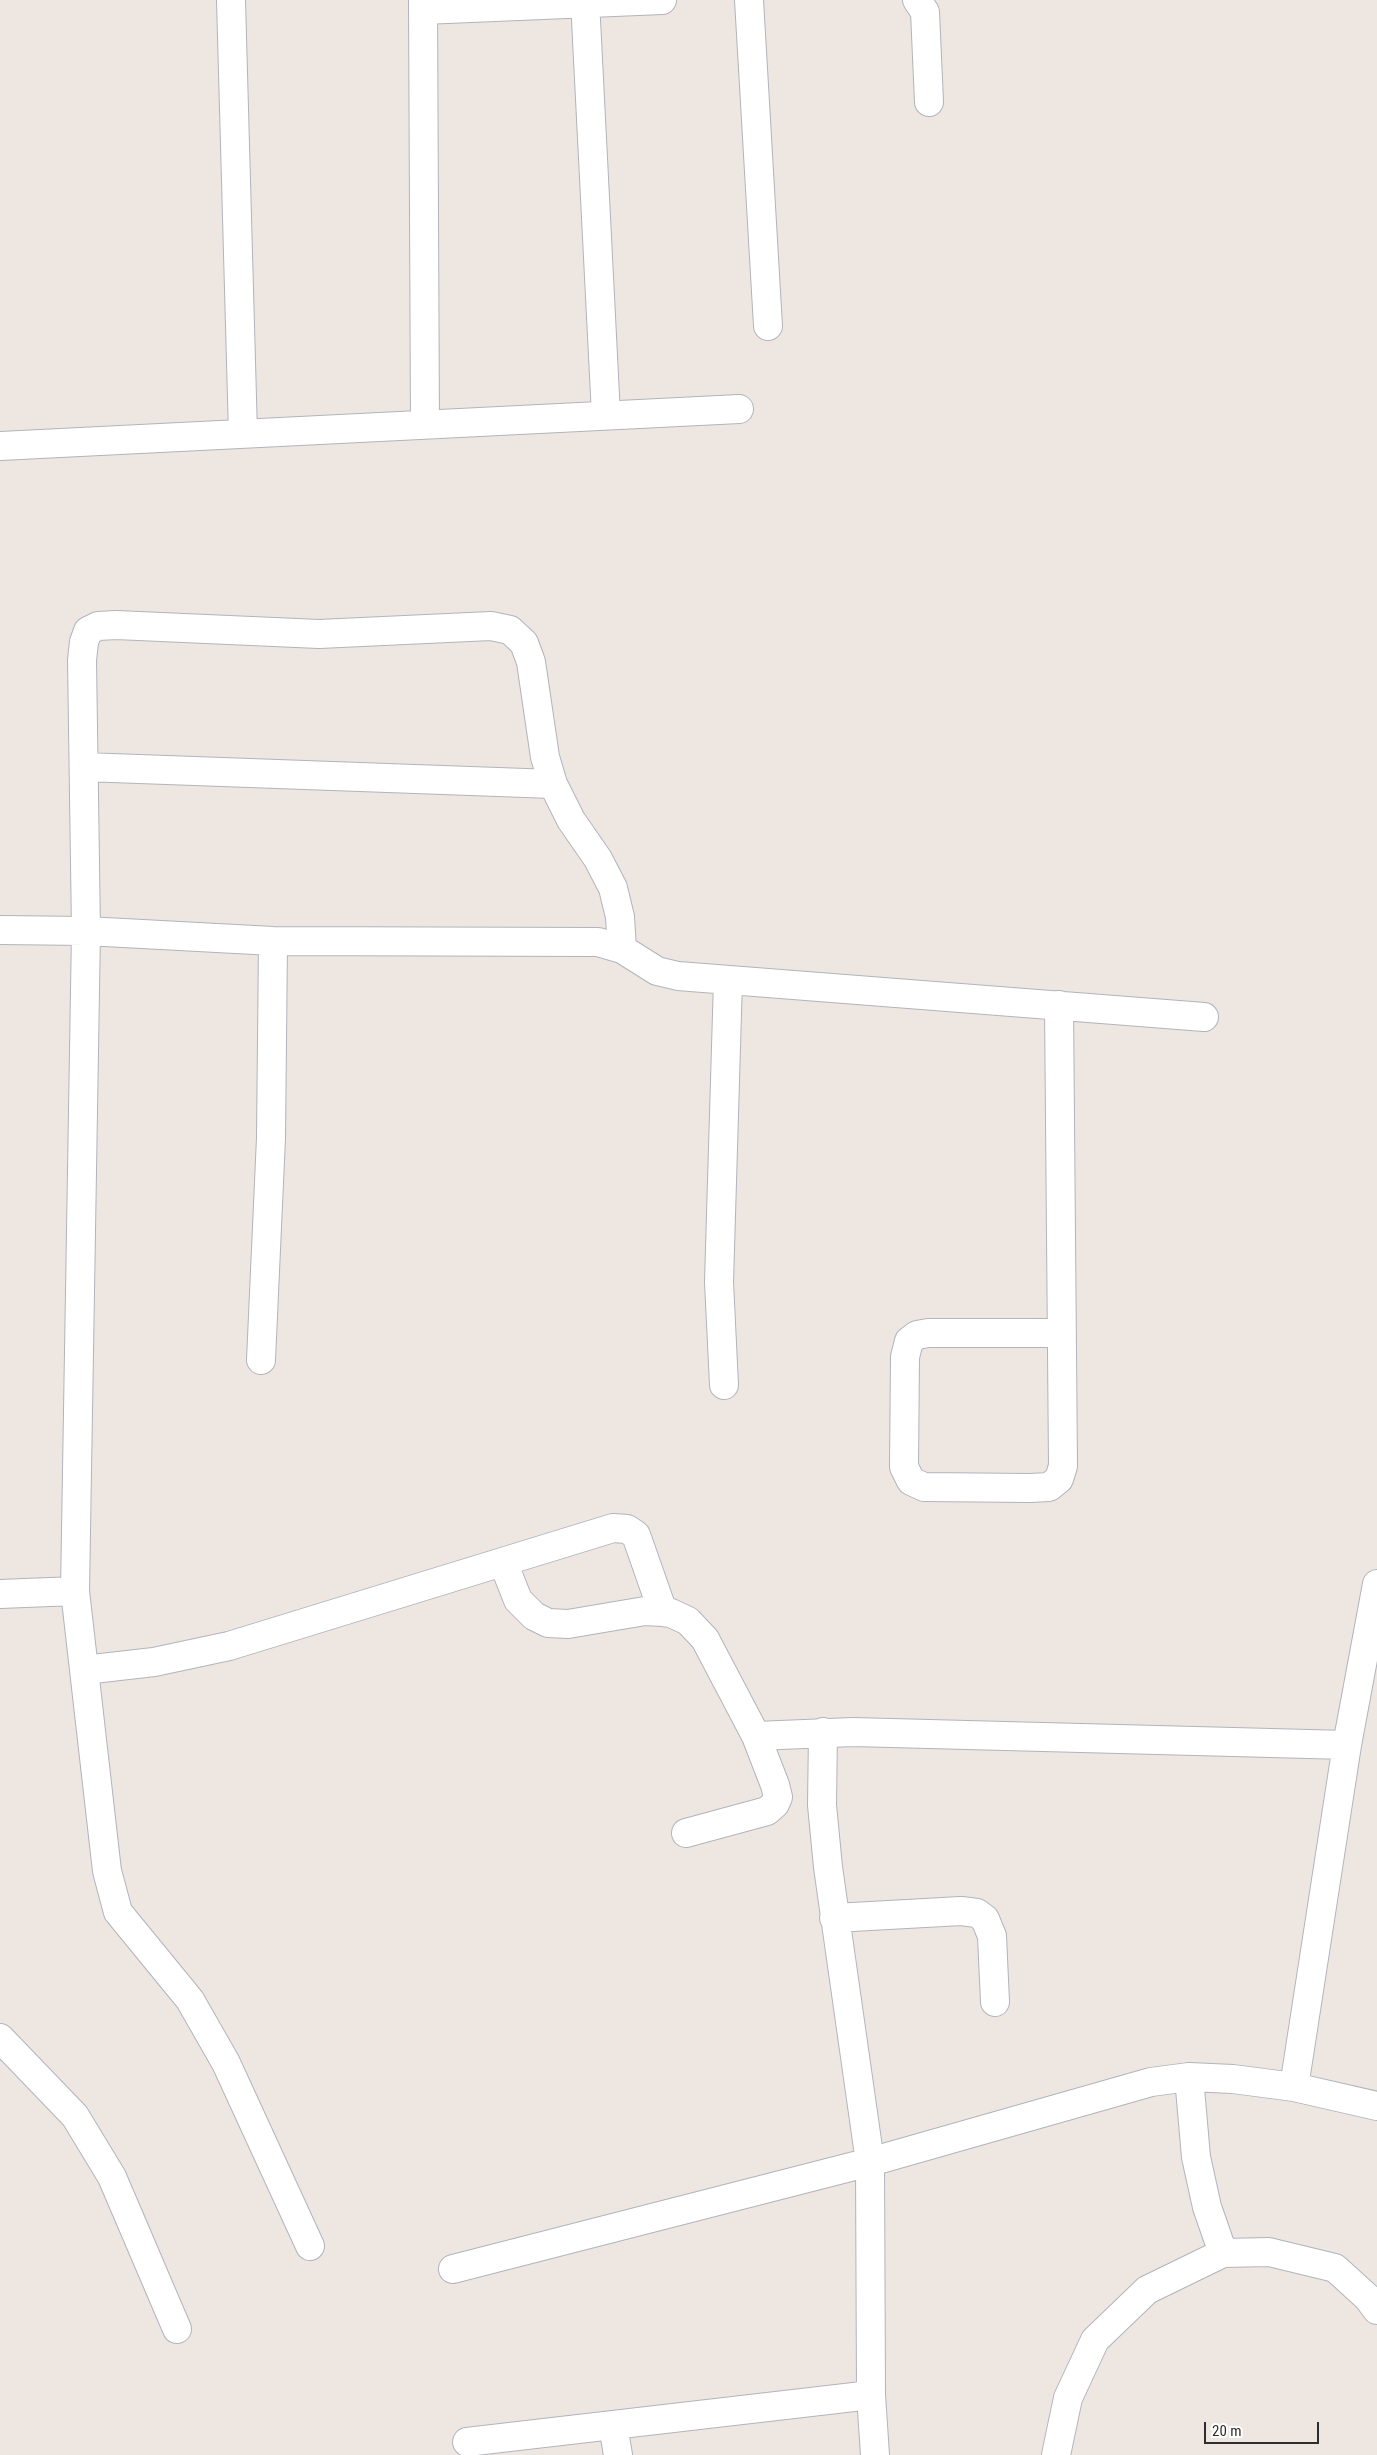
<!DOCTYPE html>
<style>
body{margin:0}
#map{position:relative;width:1377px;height:2455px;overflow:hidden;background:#eee7e1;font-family:"Roboto Condensed",sans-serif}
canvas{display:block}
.scale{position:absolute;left:1204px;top:2422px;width:115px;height:22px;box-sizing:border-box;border:2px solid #2d2d2d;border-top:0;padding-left:6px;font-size:15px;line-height:18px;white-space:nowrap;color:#2d2d2d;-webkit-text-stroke:4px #fff;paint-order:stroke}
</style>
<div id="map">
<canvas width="1377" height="2455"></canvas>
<div class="scale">20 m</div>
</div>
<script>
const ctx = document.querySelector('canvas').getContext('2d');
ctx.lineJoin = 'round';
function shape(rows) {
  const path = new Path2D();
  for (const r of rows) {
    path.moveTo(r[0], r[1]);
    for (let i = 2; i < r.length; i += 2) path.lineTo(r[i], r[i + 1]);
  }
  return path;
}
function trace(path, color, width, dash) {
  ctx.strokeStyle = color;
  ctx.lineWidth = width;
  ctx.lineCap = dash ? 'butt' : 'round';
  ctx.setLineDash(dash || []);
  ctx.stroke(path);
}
const minor = shape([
 [231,0,243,434],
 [423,0,425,424],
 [585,0,606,415],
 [749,0,768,326],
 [917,0,925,12,929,102],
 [423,10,662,0],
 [0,446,739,409],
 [84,767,553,784],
 [0,930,86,931,273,941,598,942,622,949,657,971,678,976,1204,1017],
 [1059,1005,1063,1466,1059,1479,1049,1487,1030,1488,924,1487,911,1481,904,1467,905,1357,909,1341,917,1335,928,1333,1062,1333],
 [261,1360,271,1138,273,941],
 [724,1385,719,1282,728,980],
 [503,1562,518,1600,534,1616,548,1623,568,1624,645,1611,663,1612,671,1613,688,1621,705,1639,756,1736,775,1785,778,1797,775,1804,767,1811,686,1833],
 [0,1594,75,1591],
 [84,1670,154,1662,229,1646,613,1528,627,1529,636,1535,663,1612],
 [823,1732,822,1805,828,1867,870,2162,871,2395,875,2455],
 [756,1736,853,1732,1347,1745],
 [834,1918,961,1911,977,1913,985,1919,992,1936,995,2002],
 [0,2038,75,2116,112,2177,177,2329],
 [1189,2077,1196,2157,1207,2207,1223,2253],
 [1294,2087,1347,1745,1377,1584],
 [310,2246,226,2063,190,2000,118,1912,107,1871,75,1591,86,931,82,660,84,642,88,631,98,626,116,625,319,634,491,626,510,630,524,643,531,662,545,757,553,784,571,820,598,859,613,888,620,917,622,949],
 [453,2269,870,2162,1151,2082,1189,2077,1233,2079,1294,2087,1377,2106],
 [613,2425,618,2455],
 [467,2442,871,2395],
 [1056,2455,1068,2398,1095,2340,1147,2290,1223,2253,1269,2252,1335,2268,1368,2298,1377,2310]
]);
trace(minor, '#b1b4bd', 30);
trace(minor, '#fff', 28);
</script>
